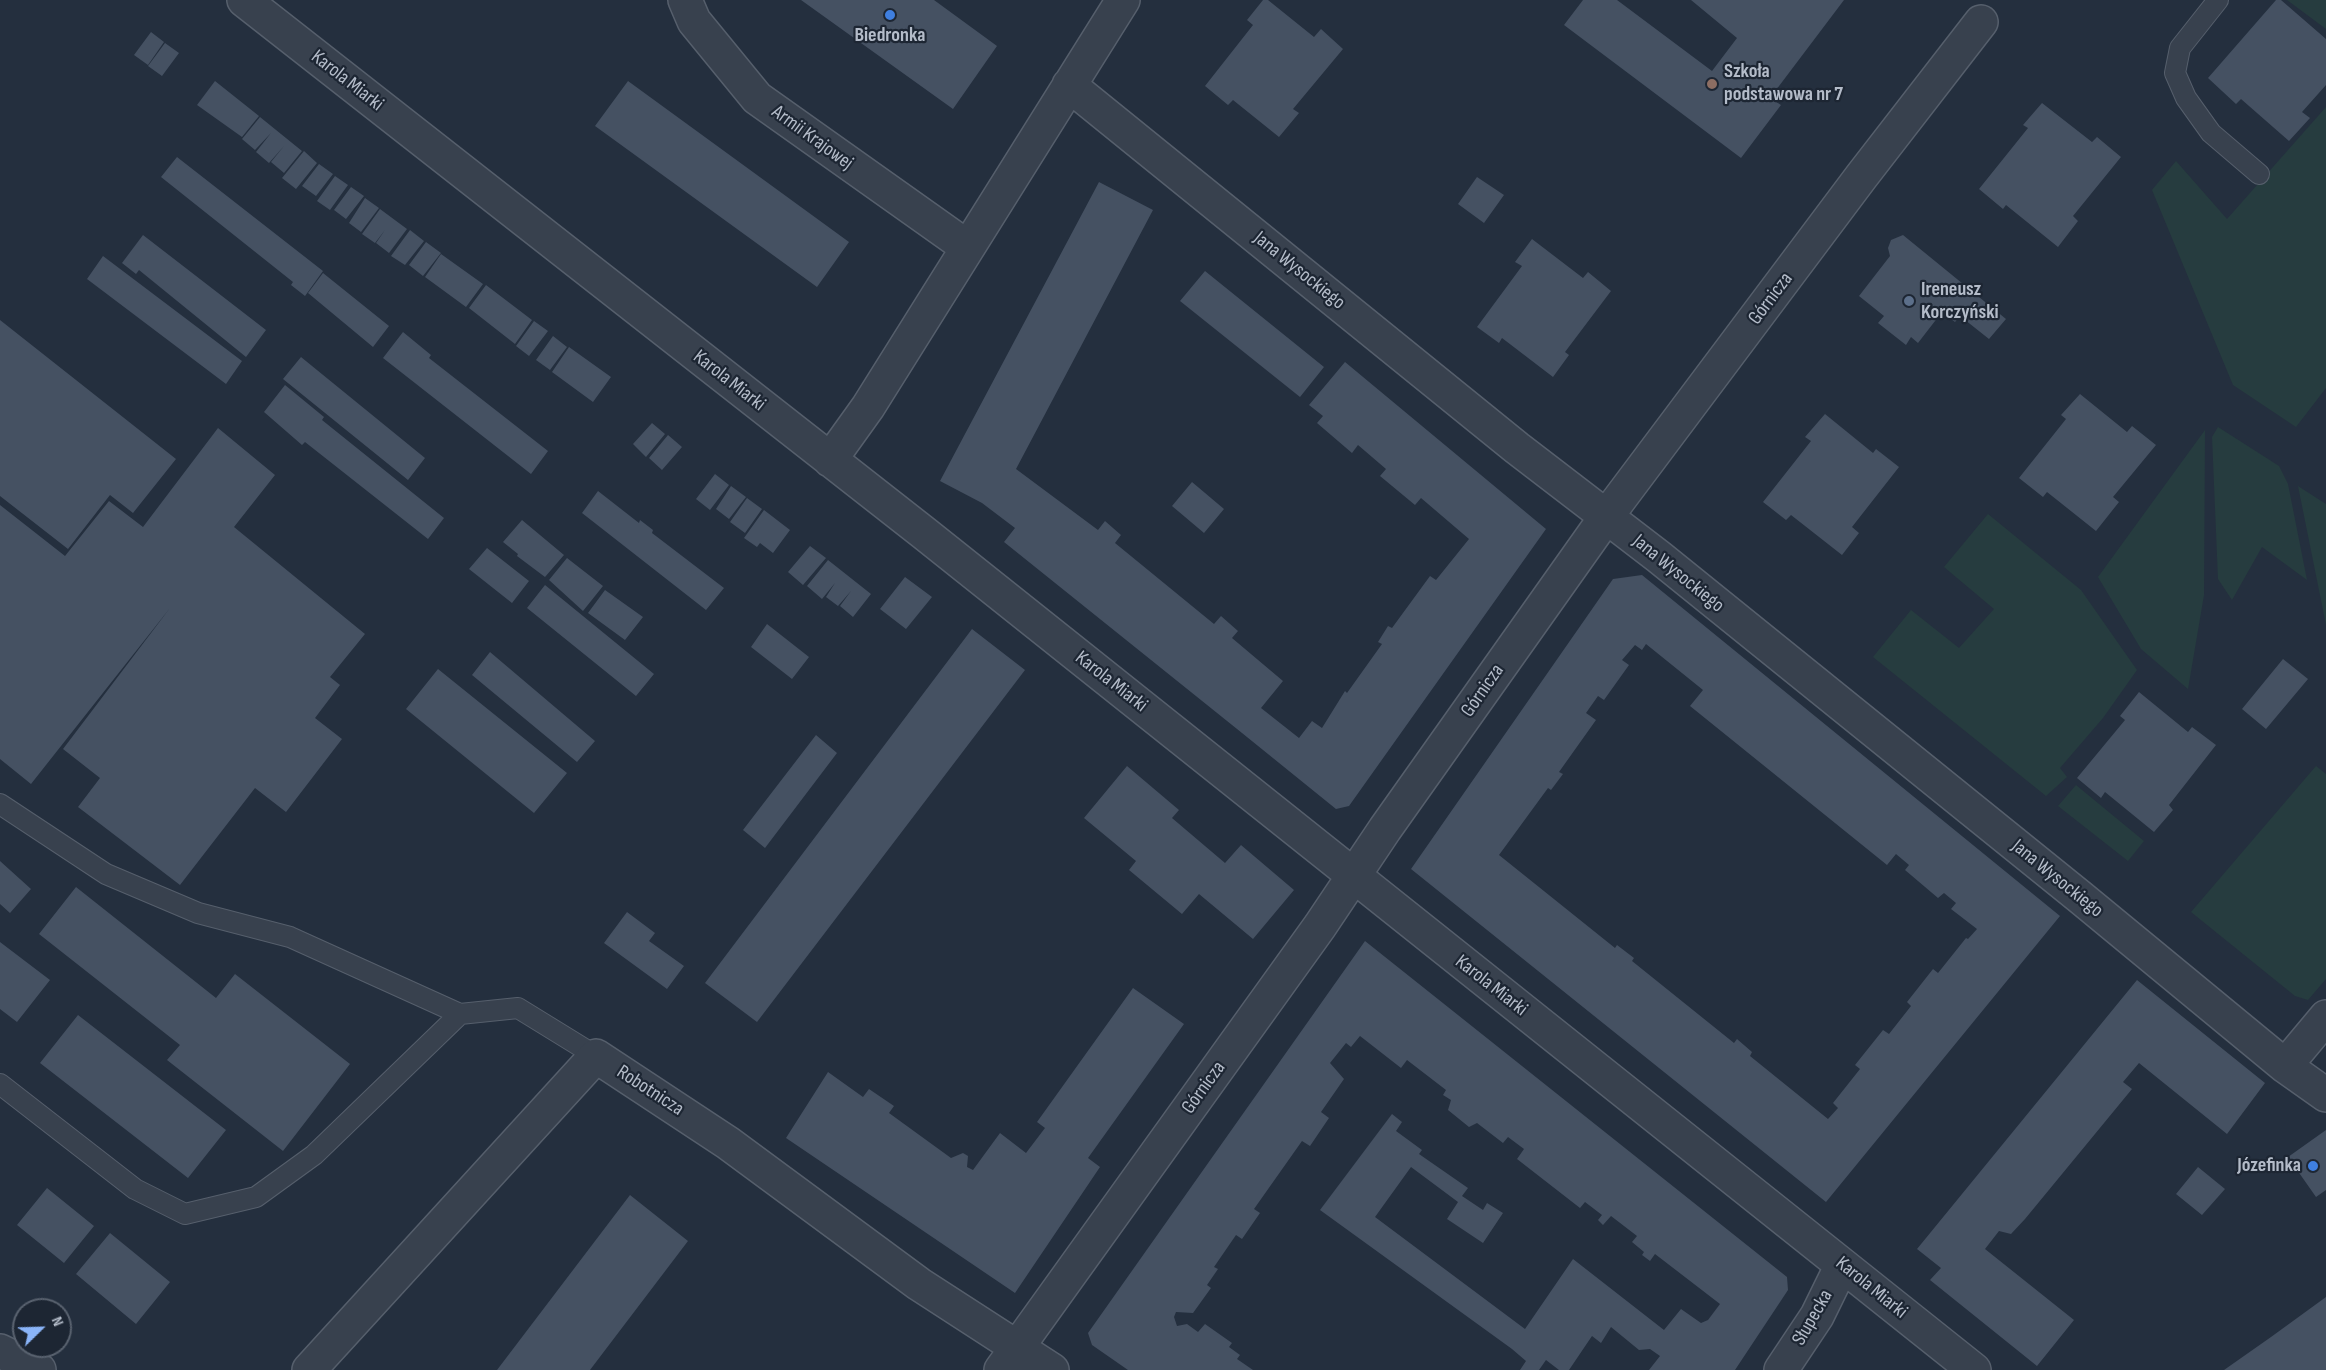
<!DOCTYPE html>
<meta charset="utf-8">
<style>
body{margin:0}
#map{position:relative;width:2326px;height:1370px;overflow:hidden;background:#242f3e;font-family:"Sofia Sans Condensed",sans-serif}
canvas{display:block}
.north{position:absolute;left:12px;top:1298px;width:60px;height:60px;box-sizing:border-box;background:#1d2633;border:2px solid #59626f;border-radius:50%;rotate:67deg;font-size:16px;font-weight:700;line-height:24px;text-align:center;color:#b4bcc9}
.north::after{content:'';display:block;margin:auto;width:21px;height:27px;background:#8ab4f8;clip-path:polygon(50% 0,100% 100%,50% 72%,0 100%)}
</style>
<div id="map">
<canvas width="2326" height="1370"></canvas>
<div class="north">N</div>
</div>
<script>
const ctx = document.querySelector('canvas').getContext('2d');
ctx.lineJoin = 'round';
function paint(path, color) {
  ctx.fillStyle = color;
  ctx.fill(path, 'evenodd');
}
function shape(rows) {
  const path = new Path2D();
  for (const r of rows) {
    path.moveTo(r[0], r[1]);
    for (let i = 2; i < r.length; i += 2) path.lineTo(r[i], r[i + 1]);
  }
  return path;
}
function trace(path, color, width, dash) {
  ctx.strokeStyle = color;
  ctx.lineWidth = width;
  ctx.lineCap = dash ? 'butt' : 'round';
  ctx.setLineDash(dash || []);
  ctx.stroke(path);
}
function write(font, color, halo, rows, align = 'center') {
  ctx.font = font + ' "Sofia Sans Condensed",sans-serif';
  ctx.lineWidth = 4.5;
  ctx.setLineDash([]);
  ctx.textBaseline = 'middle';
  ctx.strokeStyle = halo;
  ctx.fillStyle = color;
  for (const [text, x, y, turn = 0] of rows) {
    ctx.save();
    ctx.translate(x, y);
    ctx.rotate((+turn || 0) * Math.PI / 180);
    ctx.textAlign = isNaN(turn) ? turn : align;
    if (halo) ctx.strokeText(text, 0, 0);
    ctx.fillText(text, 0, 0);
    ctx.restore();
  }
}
const green = shape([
 [2287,0,2326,0,2326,29],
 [2326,107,2326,388,2296,427,2233,385,2152,190,2176,161,2227,219],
 [2218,427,2279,466,2288,484,2307,580,2262,547,2232,600,2218,579,2212,437],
 [2205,430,2204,595,2188,689,2141,649,2098,577],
 [2298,486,2326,504,2326,625],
 [1988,514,2081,590,2137,670,2103,718,2060,768,2067,777,2046,796,1873,657,1911,610,1959,648,1994,609,1944,567],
 [2316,766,2326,774,2326,979,2308,1000,2295,996,2191,912],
 [2076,785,2144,841,2128,861,2058,806]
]);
const building = shape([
 [801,0,934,0,997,46,953,109],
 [1263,0,1268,0,1314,37,1321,29,1343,49,1293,109,1299,113,1279,137,1233,100,1228,105,1205,86,1253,25,1247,20],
 [1583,0,1617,0,1712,71,1737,38,1691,0,1844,0,1770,98,1781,105,1741,158,1564,25],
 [2276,0,2281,0,2326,39,2326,85,2302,112,2310,118,2289,141,2241,99,2236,104,2208,78],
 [151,32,164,42,148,65,134,55],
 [165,43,179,53,162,76,148,66],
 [215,81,259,116,242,137,197,105],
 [628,81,849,242,817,287,595,126],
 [2042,103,2092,142,2097,137,2121,157,2073,216,2078,221,2058,247,2006,205,2003,209,1979,189,2028,128,2023,125],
 [260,117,302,151,284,173,271,162,284,146,269,163,256,152,271,133,255,150,242,139],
 [304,151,317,163,296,189,282,178],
 [177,157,323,271,305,296,291,285,293,282,161,177],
 [319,164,333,174,316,196,302,186],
 [335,176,348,185,330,210,317,201],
 [1477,177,1504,195,1484,223,1458,204],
 [1099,182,1153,210,1016,469,1098,530,1105,521,1121,535,1115,543,1214,624,1221,616,1238,631,1232,638,1283,681,1261,708,1299,738,1312,721,1322,728,1345,691,1347,693,1382,644,1378,642,1388,626,1392,628,1430,576,1436,580,1469,539,1421,498,1415,505,1380,476,1386,469,1358,445,1352,453,1317,423,1323,416,1309,405,1345,362,1546,529,1349,806,1336,809,1242,733,1254,718,1242,733,1004,542,1015,528,982,503,940,481],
 [351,187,364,196,346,219,334,210],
 [365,198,379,208,361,232,349,223],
 [380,209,407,229,389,253,376,243,385,230,375,243,362,234],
 [410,230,424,241,405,265,391,256],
 [143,235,266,330,246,357,139,270,136,274,122,263],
 [1903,235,2006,319,1989,339,1960,316,1955,322,1942,312,1918,343,1911,337,1906,345,1878,323,1884,316,1859,296,1890,256,1888,248,1891,240],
 [1532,239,1583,278,1588,272,1611,291,1565,352,1569,355,1553,377,1502,338,1499,343,1477,327,1522,266,1515,262],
 [426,242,441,253,423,276,409,265],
 [441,254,483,284,466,307,425,277],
 [103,256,242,361,226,384,87,279],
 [1205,271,1324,367,1300,397,1180,301],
 [323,273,389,326,373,347,308,293],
 [486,285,532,320,515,344,469,308],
 [0,320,176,459,133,513,110,495,68,549,0,496],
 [534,321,548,331,529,356,516,346],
 [403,332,431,355,429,358,548,451,531,474,383,358],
 [553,336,567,347,550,370,536,360],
 [569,347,611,377,593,402,552,372],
 [301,357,425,458,408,480,283,379],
 [285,385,324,417,322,420,444,518,428,539,305,442,302,445,264,412],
 [2080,394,2127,432,2132,426,2156,445,2113,497,2119,502,2096,531,2047,492,2043,497,2019,478,2066,419,2061,415],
 [1825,414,1873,453,1876,449,1899,467,1852,527,1859,533,1842,555,1791,515,1786,520,1763,502,1811,441,1805,437],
 [652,423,665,434,646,457,633,444],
 [218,428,275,475,234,527,365,634,330,677,340,685,315,718,342,739,286,812,255,788,180,885,78,807,100,778,63,749,170,608,31,784,0,759,0,505,65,556,109,501,143,527],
 [668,435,682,447,662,470,649,458],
 [715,474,729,485,710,510,696,499],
 [1192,482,1224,509,1204,533,1172,506],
 [731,486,746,497,729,519,716,509],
 [598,491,639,523,640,520,653,530,652,533,724,588,706,610,582,513],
 [747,498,762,509,745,533,730,522],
 [764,510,790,530,773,553,760,543,757,547,744,538],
 [522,520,564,555,545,577,517,556,518,554,503,542],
 [810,546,826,558,803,585,788,572],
 [487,548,529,581,512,603,469,569],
 [567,558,603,586,583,611,549,580],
 [828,560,871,594,853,617,840,606,851,591,838,606,826,597,835,583,822,599,807,586],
 [1642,575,2060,916,1826,1202,1411,869,1613,579],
 [1646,644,1703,690,1690,706,1887,865,1896,854,1909,865,1905,870,1938,898,1944,893,1956,903,1951,909,1977,929,1968,939,1966,938,1938,973,1933,969,1907,1002,1911,1006,1889,1034,1883,1030,1855,1065,1860,1069,1833,1103,1838,1108,1828,1119,1750,1056,1752,1052,1737,1039,1734,1043,1632,961,1634,958,1617,945,1615,948,1499,855,1548,788,1551,790,1563,774,1559,772,1596,720,1586,713,1598,696,1604,700,1629,665,1622,660,1635,645,1642,650],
 [905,577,932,597,906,629,880,609],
 [545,585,654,674,636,696,527,608],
 [605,590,643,617,625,640,588,613],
 [767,624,809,657,792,679,751,647],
 [972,629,1025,670,757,1022,705,983],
 [490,652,595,741,577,762,472,675],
 [2283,659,2308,679,2266,729,2242,709],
 [438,669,567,773,534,813,406,709],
 [2139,692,2188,732,2192,727,2216,745,2169,805,2173,810,2154,832,2105,792,2101,798,2077,778,2125,720,2120,716],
 [816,735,837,753,765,848,743,830],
 [1127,766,1179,810,1172,818,1225,863,1241,845,1294,890,1253,939,1199,894,1182,914,1129,870,1136,861,1084,818],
 [0,861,31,889,10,913,0,904],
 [76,887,216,998,235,974,350,1064,283,1151,167,1060,180,1045,39,934],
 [627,912,655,933,649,941,684,966,667,989,604,943],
 [1365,941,1787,1277,1788,1290,1735,1370,1649,1370,1660,1356,1650,1349,1639,1350,1611,1327,1601,1343,1592,1336,1569,1370,1559,1370,1546,1360,1539,1370,1520,1370,1526,1361,1512,1349,1320,1210,1392,1114,1402,1122,1396,1131,1422,1150,1419,1154,1468,1188,1462,1196,1483,1210,1487,1203,1503,1213,1483,1243,1447,1219,1458,1202,1411,1167,1375,1217,1525,1329,1573,1259,1664,1330,1681,1309,1701,1323,1708,1320,1720,1304,1655,1254,1650,1261,1642,1255,1644,1252,1632,1242,1637,1236,1611,1216,1603,1225,1598,1220,1602,1215,1585,1202,1580,1208,1517,1159,1524,1149,1508,1137,1503,1143,1477,1123,1469,1127,1448,1110,1451,1100,1443,1095,1446,1090,1407,1060,1401,1068,1360,1036,1351,1047,1346,1043,1330,1063,1344,1079,1321,1112,1329,1118,1310,1146,1302,1141,1254,1209,1260,1213,1242,1239,1236,1235,1214,1267,1218,1269,1207,1285,1211,1288,1193,1313,1176,1312,1174,1317,1177,1326,1187,1324,1198,1332,1205,1324,1232,1343,1229,1347,1240,1355,1237,1359,1253,1370,1128,1370,1092,1345,1088,1333],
 [0,942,50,980,17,1022,0,1009],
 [2137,980,2265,1083,2227,1134,2139,1063,2123,1082,2132,1089,2025,1219,2011,1234,1999,1231,1985,1249,2074,1320,2037,1366,1930,1280,1941,1268,1917,1249],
 [1133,988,1184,1024,1088,1158,1100,1167,1015,1293,786,1138,828,1072,863,1097,869,1089,894,1106,889,1113,951,1158,963,1153,968,1156,967,1167,973,1170,1000,1133,1026,1153,1045,1128,1037,1122],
 [78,1015,226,1130,188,1178,40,1063],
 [2326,1130,2326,1190,2316,1197,2288,1157],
 [2198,1167,2225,1189,2202,1215,2176,1194],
 [47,1188,94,1226,64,1263,17,1225],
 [630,1195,688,1241,590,1370,497,1370],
 [110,1233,170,1282,136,1324,76,1274],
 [2326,1297,2326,1370,2224,1370,2271,1337]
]);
const lane = shape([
 [2218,0,2180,48,2175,73,2186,98,2211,133,2259,174],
 [0,804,106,874,198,913,290,937,460,1014,518,1008,596,1056],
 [0,1084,135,1189,185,1214,256,1197,314,1155,460,1014]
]);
const street = shape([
 [244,0,924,533,1974,1370],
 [685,0,694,21,757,98,967,247],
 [1069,85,1517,448,1659,557,2080,897,2285,1066,2326,1095],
 [830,460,868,407,1123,0],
 [2285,1066,2326,1017],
 [0,1351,39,1370],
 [309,1370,596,1056,728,1143,919,1284,1052,1370],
 [1001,1370,1320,926,1385,829,1606,517,1861,177,1981,22],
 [1781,1370,1817,1316,1842,1265]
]);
const markers = [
 [890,15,6,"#3f7fe0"],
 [1712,84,6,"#8d6e63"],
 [1909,301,6,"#5c6f8a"],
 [2313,1166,6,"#3f7fe0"]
];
const poiNames = [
 ["Biedronka",890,36,"center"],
 ["Szkoła",1724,72],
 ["podstawowa nr 7",1724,95],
 ["Ireneusz",1921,290],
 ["Korczyński",1921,313],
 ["Józefinka",2301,1166,"right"]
];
const streetNames = [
 ["Karola Miarki",347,81,38],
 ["Armii Krajowej",812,138,36],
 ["Jana Wysockiego",1299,271,39],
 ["Górnicza",1771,299,-53],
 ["Karola Miarki",729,381,38],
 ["Jana Wysockiego",1678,574,39],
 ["Karola Miarki",1111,682,38],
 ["Górnicza",1483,691,-55],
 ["Jana Wysockiego",2057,879,39],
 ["Karola Miarki",1491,986,38],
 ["Górnicza",1204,1088,-54],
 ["Robotnicza",650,1091,33],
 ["Karola Miarki",1871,1288,39],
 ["Słupecka",1813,1318,-60]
];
paint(green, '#263c3f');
paint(building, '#455162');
trace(lane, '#565f6c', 22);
trace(street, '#565f6c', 36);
trace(lane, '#38414e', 20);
trace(street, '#38414e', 33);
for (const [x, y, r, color] of markers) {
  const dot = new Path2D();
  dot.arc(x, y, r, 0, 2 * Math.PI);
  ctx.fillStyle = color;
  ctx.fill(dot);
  trace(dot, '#1d2633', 2);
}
write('bold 20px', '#b4bcc9', '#1d2633', poiNames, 'left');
write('20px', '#b4bcc9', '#1d2633', streetNames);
</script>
